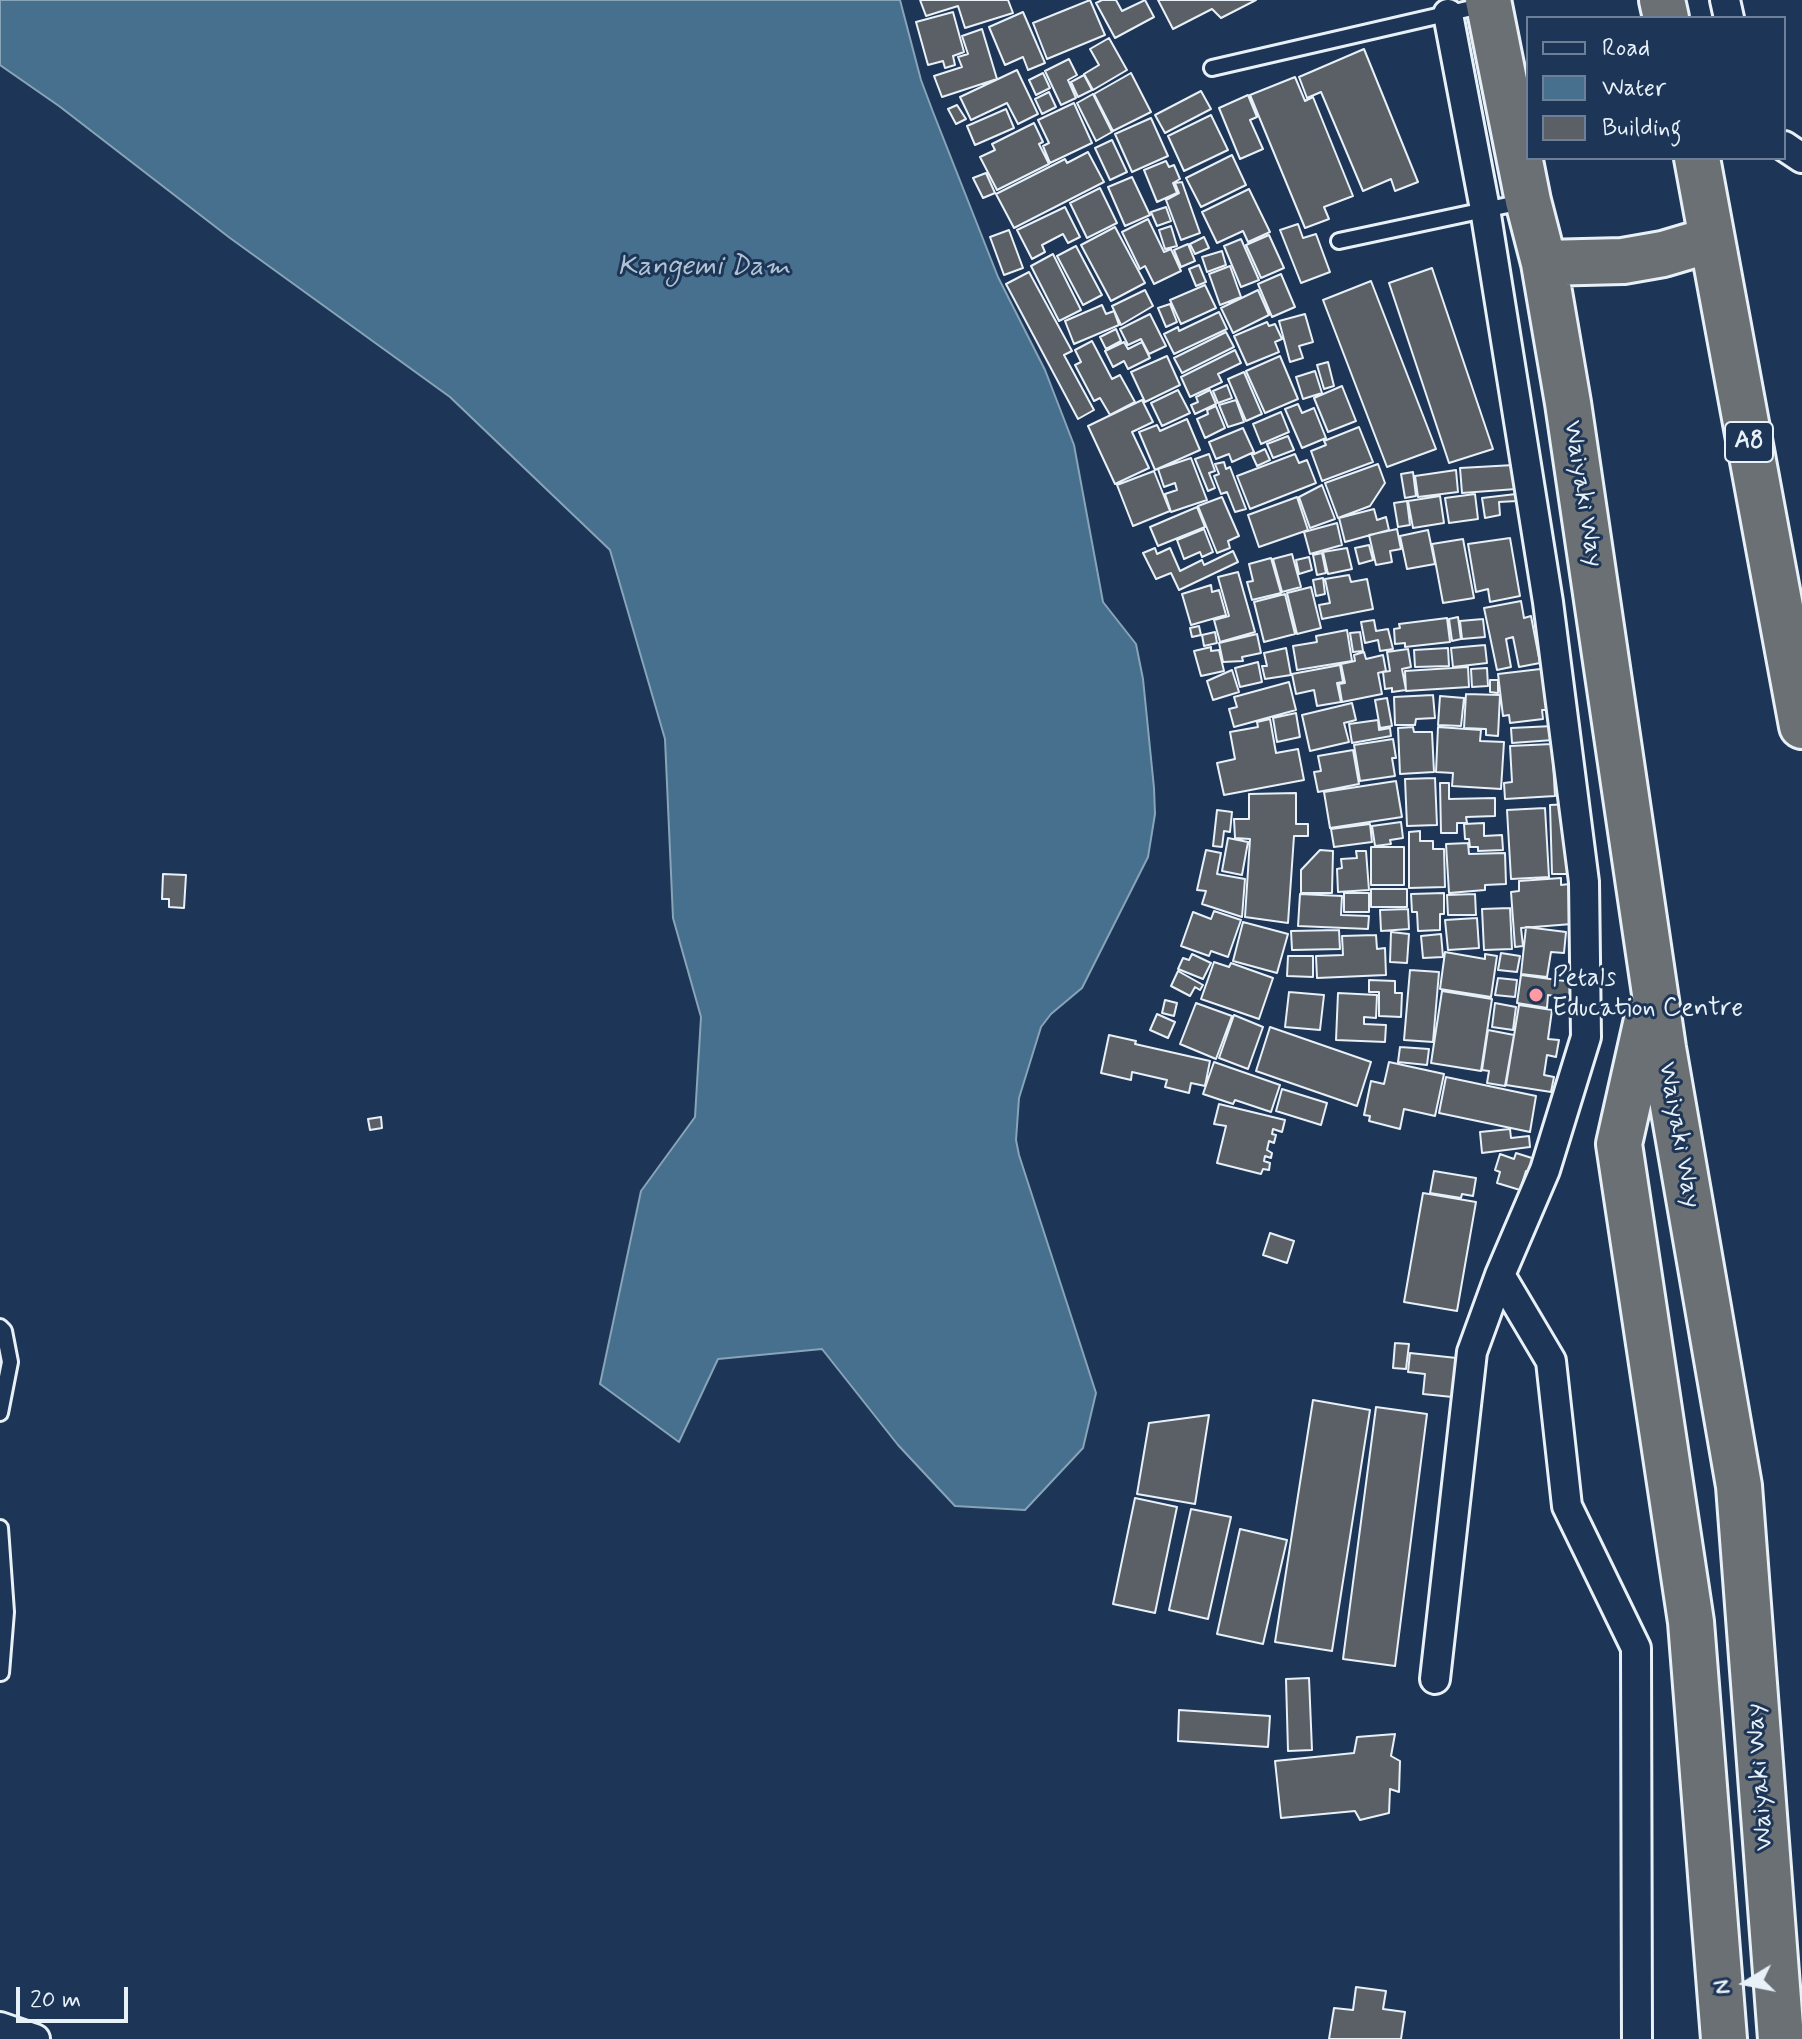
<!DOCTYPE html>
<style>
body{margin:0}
#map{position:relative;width:1802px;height:2039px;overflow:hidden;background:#1d3557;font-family:Mynerve,sans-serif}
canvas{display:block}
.legend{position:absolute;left:1526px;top:16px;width:260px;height:144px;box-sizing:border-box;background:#1d3557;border:2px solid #6e8097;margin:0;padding:10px 14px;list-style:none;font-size:24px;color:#e8f1f8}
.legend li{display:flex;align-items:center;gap:16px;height:40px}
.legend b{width:40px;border:2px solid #6e8097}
.north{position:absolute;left:1706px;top:1943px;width:80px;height:80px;-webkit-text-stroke:6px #1d3557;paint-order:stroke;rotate:260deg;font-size:22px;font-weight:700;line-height:32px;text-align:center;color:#e8f1f8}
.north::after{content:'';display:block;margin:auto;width:28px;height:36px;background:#e8f1f8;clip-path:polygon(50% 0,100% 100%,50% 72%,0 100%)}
.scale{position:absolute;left:16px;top:1987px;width:112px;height:36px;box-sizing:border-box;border:4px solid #e8f1f8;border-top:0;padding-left:10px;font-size:24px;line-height:28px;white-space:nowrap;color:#e8f1f8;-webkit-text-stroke:6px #1d3557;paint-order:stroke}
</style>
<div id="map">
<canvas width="1802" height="2039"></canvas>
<ul class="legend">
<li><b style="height:10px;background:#1d3557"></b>Road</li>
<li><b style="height:22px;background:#46708d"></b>Water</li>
<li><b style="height:22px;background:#5b6066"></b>Building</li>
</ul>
<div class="north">N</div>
<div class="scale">20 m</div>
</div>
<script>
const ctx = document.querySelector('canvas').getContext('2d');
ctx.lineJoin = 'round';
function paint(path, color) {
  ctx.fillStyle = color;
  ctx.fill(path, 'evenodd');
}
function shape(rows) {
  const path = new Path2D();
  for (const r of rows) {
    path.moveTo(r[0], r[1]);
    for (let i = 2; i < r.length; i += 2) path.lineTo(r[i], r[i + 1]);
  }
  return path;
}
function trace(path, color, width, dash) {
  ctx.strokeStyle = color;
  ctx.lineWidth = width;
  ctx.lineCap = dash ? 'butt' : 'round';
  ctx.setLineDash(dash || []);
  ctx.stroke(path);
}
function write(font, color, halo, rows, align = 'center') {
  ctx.font = font + ' Mynerve,sans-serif';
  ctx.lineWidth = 6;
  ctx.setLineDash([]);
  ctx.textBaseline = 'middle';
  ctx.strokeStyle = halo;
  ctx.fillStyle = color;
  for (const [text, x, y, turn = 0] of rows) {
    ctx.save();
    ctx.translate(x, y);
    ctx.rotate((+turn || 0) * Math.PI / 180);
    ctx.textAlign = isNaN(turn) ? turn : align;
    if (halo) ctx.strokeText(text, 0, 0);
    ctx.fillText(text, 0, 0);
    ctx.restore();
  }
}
const water = shape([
 [0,0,900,0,921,80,933,112,998,277,1045,370,1074,445,1103,602,1136,644,1143,679,1154,788,1155,814,1148,857,1082,988,1051,1014,1041,1027,1019,1098,1016,1140,1019,1155,1096,1393,1083,1448,1025,1510,955,1506,898,1445,822,1349,718,1359,679,1442,600,1384,641,1191,695,1117,701,1017,673,918,665,739,610,550,450,397,230,238,59,106,0,65,0,0]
]);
const building = shape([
 [920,0,1008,0,1013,13,965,28,958,6,926,16,920,0],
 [1090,0,1105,35,1047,59,1033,23,1090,0],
 [1102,0,1116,0,1122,11,1145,0,1154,17,1115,38,1096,3,1102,0],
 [1158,0,1256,0,1221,18,1212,9,1173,29,1158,0],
 [953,12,964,52,953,56,955,65,945,68,943,61,928,65,916,22,953,12],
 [1023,12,1045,63,1028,70,1023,57,1005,65,989,27,1023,12],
 [982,29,997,79,942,97,934,76,962,67,958,57,968,54,962,36,982,29],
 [1109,38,1127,70,1093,90,1084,74,1099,65,1090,49,1109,38],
 [1364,49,1418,182,1395,191,1391,179,1363,191,1321,92,1307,98,1299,77,1364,49],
 [1069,59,1077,75,1068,80,1076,98,1061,105,1045,71,1069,59],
 [1017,70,1038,114,1018,124,1007,103,971,120,960,97,1017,70],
 [1043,73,1050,88,1036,95,1029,80,1043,73],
 [1131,73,1151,112,1113,131,1094,94,1131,73],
 [1084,75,1092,90,1078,97,1071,82,1084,75],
 [1295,77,1305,101,1313,97,1353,196,1324,207,1329,219,1305,228,1250,95,1295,77],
 [1201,91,1211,109,1165,133,1155,115,1201,91],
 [1049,92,1056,107,1042,114,1035,99,1049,92],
 [1093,94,1112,132,1096,141,1077,103,1093,94],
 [1248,95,1257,117,1250,120,1263,149,1240,159,1219,108,1248,95],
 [1074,103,1092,143,1050,163,1043,146,1049,143,1038,120,1074,103],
 [957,105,966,119,956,124,948,109,957,105],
 [1006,109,1014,128,975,145,967,126,1006,109],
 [1211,115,1228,150,1184,171,1168,136,1211,115],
 [1151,118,1168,156,1132,172,1115,134,1151,118],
 [1034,123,1043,142,1039,144,1049,164,997,190,980,157,995,150,992,144,1034,123],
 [1112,140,1127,172,1110,180,1095,148,1112,140],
 [1088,152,1104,182,1014,228,996,194,1065,159,1067,163,1088,152],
 [1232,155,1246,185,1201,207,1186,178,1232,155],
 [1166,161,1169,167,1174,165,1180,179,1173,183,1177,193,1157,202,1144,170,1166,161],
 [986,173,995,193,983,198,973,178,986,173],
 [1132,177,1150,215,1125,226,1108,187,1132,177],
 [1182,182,1200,233,1181,240,1166,200,1179,193,1175,183,1182,182],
 [1100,188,1117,223,1087,238,1070,203,1100,188],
 [1249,189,1270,232,1248,242,1243,231,1217,243,1202,212,1249,189],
 [1065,207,1080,237,1068,243,1063,234,1042,245,1045,252,1032,259,1017,230,1065,207],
 [1166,207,1171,221,1157,226,1151,212,1166,207],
 [1148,219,1164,252,1171,249,1181,271,1154,284,1145,266,1140,269,1122,232,1148,219],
 [1298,224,1303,238,1316,234,1330,272,1301,283,1280,230,1298,224],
 [1171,226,1177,246,1165,249,1159,230,1171,226],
 [1115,227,1145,283,1111,301,1081,245,1115,227],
 [1009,230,1023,268,1004,275,990,237,1009,230],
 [1269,235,1284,268,1261,278,1246,245,1269,235],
 [1204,237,1209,248,1195,254,1190,244,1204,237],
 [1241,239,1259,280,1241,287,1224,246,1241,239],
 [1188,244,1195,261,1181,267,1174,250,1188,244],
 [1076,246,1102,295,1083,305,1057,256,1076,246],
 [1222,251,1226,265,1207,272,1202,257,1222,251],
 [1053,254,1081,310,1059,321,1031,266,1053,254],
 [1199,265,1206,282,1196,286,1189,269,1199,265],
 [1230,266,1241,297,1220,305,1209,274,1230,266],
 [1432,268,1493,449,1449,463,1389,283,1432,268],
 [1029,272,1072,351,1064,355,1094,410,1078,419,1006,284,1029,272],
 [1281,274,1295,307,1272,317,1258,284,1281,274],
 [1371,281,1436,449,1387,467,1323,300,1371,281],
 [1205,285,1216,308,1181,324,1170,300,1205,285],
 [1145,290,1153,306,1121,325,1112,306,1145,290],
 [1258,290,1269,315,1233,333,1221,308,1258,290],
 [1170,304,1177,322,1166,327,1158,308,1170,304],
 [1102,305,1106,314,1114,311,1119,325,1074,344,1065,321,1102,305],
 [1219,312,1227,329,1174,354,1164,334,1178,327,1179,331,1219,312],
 [1150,314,1166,346,1149,354,1141,339,1128,345,1120,329,1150,314],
 [1305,314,1313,342,1299,346,1303,358,1290,362,1279,321,1305,314],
 [1267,322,1269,326,1275,324,1282,339,1275,342,1279,352,1247,365,1234,336,1267,322],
 [1116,329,1121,341,1106,349,1100,337,1116,329],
 [1226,332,1234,347,1182,373,1174,358,1226,332],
 [1092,341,1112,379,1120,375,1135,402,1110,415,1100,398,1094,401,1075,365,1081,362,1075,350,1092,341],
 [1124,342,1128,349,1142,342,1150,358,1128,369,1124,361,1113,367,1105,351,1124,342],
 [1235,350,1241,363,1218,374,1222,382,1190,397,1181,377,1235,350],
 [1167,356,1180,385,1145,402,1131,372,1167,356],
 [1280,356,1298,399,1265,413,1246,371,1280,356],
 [1328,362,1334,386,1324,389,1317,365,1328,362],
 [1315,371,1322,393,1303,399,1296,377,1315,371],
 [1244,372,1262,414,1246,421,1228,379,1244,372],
 [1227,385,1232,398,1218,403,1213,391,1227,385],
 [1342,386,1356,421,1328,432,1314,398,1342,386],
 [1178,390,1190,413,1162,426,1151,403,1178,390],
 [1210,390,1216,404,1195,414,1191,405,1198,402,1196,397,1210,390],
 [1142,400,1153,422,1132,432,1149,468,1115,484,1088,426,1142,400],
 [1236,400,1244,422,1228,427,1219,405,1236,400],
 [1298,404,1302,413,1314,408,1326,438,1302,448,1285,409,1298,404],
 [1216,406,1225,428,1205,438,1197,419,1208,414,1207,410,1216,406],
 [1281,412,1289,432,1261,444,1253,424,1281,412],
 [1187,419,1200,450,1155,470,1139,432,1157,425,1160,431,1187,419],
 [1359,427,1373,462,1322,481,1311,451,1326,445,1324,441,1359,427],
 [1243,428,1254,452,1232,462,1229,454,1216,459,1209,442,1243,428],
 [1288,436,1294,450,1273,458,1267,444,1288,436],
 [1265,449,1270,460,1257,466,1252,455,1265,449],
 [1209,454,1215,471,1209,473,1215,488,1208,491,1195,459,1209,454],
 [1295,454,1299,463,1307,460,1316,483,1250,509,1237,476,1295,454],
 [1191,458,1207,500,1171,512,1165,494,1177,490,1175,483,1164,487,1158,469,1191,458],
 [1224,462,1226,469,1230,467,1246,509,1235,512,1227,492,1221,494,1214,476,1219,474,1215,464,1224,462],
 [1378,464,1385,483,1370,506,1338,518,1325,483,1378,464],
 [1514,465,1516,489,1462,493,1460,468,1514,465],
 [1456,470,1458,492,1418,497,1415,476,1456,470],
 [1154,471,1170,511,1133,526,1117,485,1154,471],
 [1413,472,1416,496,1405,498,1401,474,1413,472],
 [1322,485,1335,519,1310,528,1299,497,1322,485],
 [1475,494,1478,519,1449,523,1445,498,1475,494],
 [1516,494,1517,501,1499,502,1500,515,1485,518,1482,498,1516,494],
 [1440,496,1444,523,1413,528,1408,501,1440,496],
 [1222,497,1239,536,1228,541,1230,548,1217,553,1198,506,1222,497],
 [1297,497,1308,530,1259,547,1248,515,1297,497],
 [1407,501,1410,525,1398,527,1394,503,1407,501],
 [1197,507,1205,527,1158,546,1150,527,1197,507],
 [1374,509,1377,520,1386,517,1389,530,1345,542,1339,518,1374,509],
 [1337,523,1342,545,1310,554,1304,532,1337,523],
 [1204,529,1213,552,1202,557,1200,552,1184,559,1177,540,1204,529],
 [1397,529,1401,549,1390,551,1392,562,1376,565,1369,535,1397,529],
 [1428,530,1435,564,1407,569,1400,536,1428,530],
 [1510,538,1520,596,1490,602,1488,589,1476,592,1468,544,1510,538],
 [1463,539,1474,598,1443,603,1432,544,1463,539],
 [1369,545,1373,560,1359,564,1355,548,1369,545],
 [1155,548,1157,554,1170,548,1180,571,1202,560,1204,565,1233,551,1238,562,1179,590,1171,573,1156,579,1143,553,1155,548],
 [1347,548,1352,569,1328,574,1323,552,1347,548],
 [1322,553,1326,573,1317,575,1313,555,1322,553],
 [1292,554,1301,587,1282,592,1273,559,1292,554],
 [1309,557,1312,570,1299,574,1296,560,1309,557],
 [1271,558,1281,593,1252,600,1247,582,1253,581,1249,564,1271,558],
 [1238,572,1255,632,1220,642,1214,620,1229,616,1218,577,1238,572],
 [1349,575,1351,582,1367,579,1373,609,1322,619,1319,605,1330,603,1325,579,1349,575],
 [1323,578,1325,594,1316,596,1313,580,1323,578],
 [1211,585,1212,592,1219,590,1226,615,1191,625,1182,594,1211,585],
 [1311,587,1321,628,1297,634,1287,593,1311,587],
 [1285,594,1295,634,1264,642,1254,602,1285,594],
 [1521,601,1524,618,1531,616,1540,663,1519,667,1513,637,1506,639,1511,667,1497,670,1484,608,1521,601],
 [1458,617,1461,639,1452,641,1449,619,1458,617],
 [1447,618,1450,642,1405,647,1405,643,1395,644,1394,629,1400,628,1399,624,1447,618],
 [1483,619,1485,637,1462,639,1460,621,1483,619],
 [1374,620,1376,631,1388,629,1393,649,1380,651,1378,640,1365,643,1361,622,1374,620],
 [1199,626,1201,635,1192,637,1190,628,1199,626],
 [1347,630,1352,661,1297,670,1293,646,1317,642,1316,636,1347,630],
 [1215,632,1217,643,1204,646,1202,635,1215,632],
 [1360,632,1363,651,1353,652,1350,633,1360,632],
 [1257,634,1261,653,1242,657,1243,661,1223,662,1219,643,1257,634],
 [1485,645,1487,663,1453,667,1451,648,1485,645],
 [1211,647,1211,651,1219,650,1224,671,1201,676,1194,651,1211,647],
 [1286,648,1291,675,1265,679,1262,666,1267,666,1264,653,1286,648],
 [1448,648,1449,666,1415,667,1414,650,1448,648],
 [1408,649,1411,667,1402,669,1406,690,1392,692,1392,688,1385,689,1383,672,1390,671,1387,652,1408,649],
 [1364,652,1366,659,1383,655,1386,671,1378,673,1382,694,1342,702,1339,684,1345,683,1341,664,1355,661,1354,655,1364,652],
 [1258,662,1262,682,1240,687,1235,668,1258,662],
 [1340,665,1343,682,1337,683,1341,702,1317,706,1314,690,1296,694,1292,674,1340,665],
 [1468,667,1469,687,1406,691,1405,671,1468,667],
 [1487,668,1488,686,1472,687,1471,669,1487,668],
 [1549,668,1548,710,1542,710,1543,719,1510,723,1509,715,1503,716,1498,674,1549,668],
 [1232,670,1239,692,1213,700,1207,681,1232,670],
 [1490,680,1498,680,1498,693,1490,692,1490,680],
 [1289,682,1296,710,1234,727,1229,709,1237,707,1234,697,1289,682],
 [1466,694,1500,695,1498,736,1486,735,1486,729,1464,728,1466,694],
 [1433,695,1435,718,1416,719,1415,725,1395,725,1394,697,1433,695],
 [1440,696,1464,698,1461,726,1438,725,1440,696],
 [1387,698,1392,726,1380,728,1375,700,1387,698],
 [1352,703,1356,720,1344,723,1349,742,1310,751,1302,715,1352,703],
 [1296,713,1300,737,1277,742,1273,718,1296,713],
 [1270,719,1276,753,1298,749,1304,780,1224,795,1217,763,1235,759,1230,732,1258,727,1257,722,1270,719],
 [1378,720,1379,730,1390,728,1391,736,1352,743,1349,724,1378,720],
 [1553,726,1553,740,1512,743,1511,728,1553,726],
 [1413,727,1414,732,1432,732,1434,772,1400,774,1398,728,1413,727],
 [1438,727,1481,730,1480,741,1504,742,1501,789,1452,786,1453,773,1436,772,1438,727],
 [1393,739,1396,758,1392,758,1395,776,1360,781,1354,745,1393,739],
 [1552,744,1555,796,1505,799,1504,783,1512,782,1510,746,1552,744],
 [1353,750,1359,784,1318,792,1314,772,1321,771,1318,756,1353,750],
 [1435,778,1437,825,1407,826,1405,779,1435,778],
 [1396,781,1402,817,1330,828,1324,792,1396,781],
 [1440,783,1449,783,1449,799,1495,798,1495,816,1466,817,1467,823,1457,823,1457,833,1441,833,1440,783],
 [1296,793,1296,824,1308,824,1308,836,1294,836,1288,923,1245,917,1250,839,1235,838,1234,819,1249,819,1249,794,1296,793],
 [1571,804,1574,874,1552,874,1550,805,1571,804],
 [1545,808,1549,877,1511,879,1507,810,1545,808],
 [1217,810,1232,812,1230,832,1224,831,1222,847,1213,846,1217,810],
 [1401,822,1403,838,1390,840,1391,844,1375,846,1372,826,1401,822],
 [1484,823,1484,836,1502,835,1503,850,1478,851,1478,847,1470,847,1469,839,1465,839,1464,824,1484,823],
 [1370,824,1372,842,1334,847,1331,829,1370,824],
 [1420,831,1420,841,1433,841,1433,849,1444,849,1445,887,1409,888,1409,832,1420,831],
 [1228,838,1248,842,1242,875,1222,871,1228,838],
 [1468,843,1469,854,1505,853,1506,884,1485,885,1485,890,1449,893,1446,844,1468,843],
 [1371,847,1404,847,1404,885,1371,885,1371,847],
 [1206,850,1221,853,1217,874,1245,879,1242,917,1202,904,1206,891,1197,890,1206,850],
 [1320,850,1333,851,1332,893,1301,893,1301,870,1320,850],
 [1356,851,1366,851,1369,890,1338,892,1337,869,1342,868,1341,859,1357,858,1356,851],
 [163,874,186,875,184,908,169,907,169,899,162,899,163,874],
 [1561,878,1561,885,1569,884,1572,924,1521,928,1523,946,1515,947,1511,892,1519,891,1519,881,1561,878],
 [1371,889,1407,889,1407,907,1371,907,1371,889],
 [1344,893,1369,893,1369,912,1344,912,1344,893],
 [1444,893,1444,914,1440,914,1440,930,1418,931,1417,912,1412,912,1411,894,1444,893],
 [1300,894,1342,896,1341,915,1369,916,1368,929,1298,926,1300,894],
 [1475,894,1476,915,1448,915,1447,895,1475,894],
 [1510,908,1512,949,1484,950,1482,909,1510,908],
 [1408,909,1409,929,1381,931,1380,910,1408,909],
 [1214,911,1241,920,1228,957,1211,951,1209,956,1181,946,1193,912,1211,919,1214,911],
 [1477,918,1479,948,1448,950,1445,920,1477,918],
 [1243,922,1288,934,1277,973,1233,961,1243,922],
 [1526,927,1566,932,1564,953,1551,952,1547,977,1521,974,1526,927],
 [1339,930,1340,949,1292,950,1291,931,1339,930],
 [1391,932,1409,934,1407,963,1390,962,1391,932],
 [1441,934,1443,957,1423,958,1421,936,1441,934],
 [1376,935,1377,949,1385,948,1386,975,1317,978,1316,956,1343,955,1342,936,1376,935],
 [1445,952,1485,959,1485,954,1497,956,1491,997,1440,989,1445,952],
 [1501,953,1520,956,1517,972,1498,970,1501,953],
 [1192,954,1211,963,1203,979,1178,969,1183,958,1189,960,1192,954],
 [1288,956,1313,956,1313,977,1287,976,1288,956],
 [1214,962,1229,967,1231,963,1273,978,1259,1019,1201,999,1214,962],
 [1410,970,1439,972,1433,1042,1404,1040,1410,970],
 [1178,971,1203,985,1200,990,1195,987,1190,996,1171,986,1178,971],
 [1521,975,1572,982,1570,998,1548,995,1547,1008,1517,1003,1521,975],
 [1498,978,1517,980,1515,997,1495,995,1498,978],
 [1369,980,1395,981,1395,993,1402,993,1401,1017,1379,1016,1379,992,1369,992,1369,980],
 [1442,991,1492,999,1481,1071,1431,1063,1442,991],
 [1289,992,1324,995,1320,1030,1285,1027,1289,992],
 [1338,993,1377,995,1376,1018,1364,1017,1364,1024,1386,1025,1385,1042,1336,1040,1338,993],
 [1165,1000,1177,1003,1174,1016,1162,1013,1165,1000],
 [1196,1003,1232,1016,1216,1059,1180,1044,1196,1003],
 [1495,1003,1516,1007,1513,1030,1492,1027,1495,1003],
 [1519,1005,1552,1010,1548,1039,1559,1040,1556,1057,1547,1055,1544,1075,1554,1077,1551,1092,1506,1085,1519,1005],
 [1157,1014,1175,1022,1168,1038,1150,1030,1157,1014],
 [1234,1015,1263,1027,1248,1069,1219,1058,1234,1015],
 [1270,1027,1371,1062,1357,1106,1256,1071,1270,1027],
 [1488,1030,1514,1035,1505,1086,1487,1083,1489,1071,1482,1070,1488,1030],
 [1109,1035,1136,1041,1135,1044,1210,1061,1205,1086,1191,1083,1189,1093,1165,1087,1167,1080,1132,1072,1131,1080,1101,1073,1109,1035],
 [1400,1047,1429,1049,1427,1065,1398,1062,1400,1047],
 [1214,1062,1280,1085,1271,1112,1235,1100,1233,1104,1203,1094,1214,1062],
 [1389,1062,1444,1074,1435,1116,1404,1109,1400,1129,1369,1121,1370,1116,1364,1115,1371,1081,1384,1084,1389,1062],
 [1446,1077,1536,1096,1530,1132,1439,1113,1446,1077],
 [1282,1089,1327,1103,1321,1125,1276,1111,1282,1089],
 [1219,1104,1285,1120,1282,1132,1273,1129,1272,1134,1276,1135,1274,1143,1269,1141,1267,1150,1272,1153,1271,1158,1265,1156,1264,1161,1270,1163,1269,1170,1263,1169,1261,1174,1217,1163,1226,1126,1214,1124,1219,1104],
 [381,1117,382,1128,370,1130,368,1119,381,1117],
 [1510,1129,1511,1138,1529,1136,1530,1147,1482,1153,1480,1132,1510,1129],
 [1516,1153,1535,1159,1531,1173,1526,1171,1520,1190,1497,1183,1500,1172,1495,1170,1500,1154,1514,1159,1516,1153],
 [1434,1171,1476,1178,1473,1196,1462,1194,1461,1198,1430,1193,1434,1171],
 [1423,1193,1476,1202,1457,1311,1404,1302,1423,1193],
 [1270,1233,1294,1241,1287,1263,1263,1255,1270,1233],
 [1395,1343,1409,1344,1406,1369,1393,1368,1395,1343],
 [1410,1353,1466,1359,1462,1398,1423,1394,1425,1374,1408,1372,1410,1353],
 [1313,1400,1370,1410,1332,1651,1275,1642,1313,1400],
 [1376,1407,1427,1414,1395,1666,1343,1659,1376,1407],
 [1209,1415,1195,1504,1137,1494,1149,1423,1209,1415],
 [1135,1498,1177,1507,1155,1613,1113,1604,1135,1498],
 [1191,1509,1231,1517,1208,1619,1169,1610,1191,1509],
 [1240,1529,1287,1540,1263,1644,1217,1634,1240,1529],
 [1309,1678,1312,1750,1288,1751,1286,1679,1309,1678],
 [1179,1710,1270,1716,1268,1747,1178,1741,1179,1710],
 [1395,1734,1391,1756,1400,1761,1399,1792,1390,1789,1389,1813,1360,1820,1355,1811,1281,1818,1275,1761,1354,1753,1357,1737,1395,1734],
 [1356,1987,1386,1991,1383,2009,1405,2012,1401,2039,1329,2039,1334,2008,1353,2010,1356,1987]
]);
const lane = shape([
 [1212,68,1485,5],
 [1339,241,1522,202],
 [0,1327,4,1331,10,1362,0,1413],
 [0,1528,6,1612,1,1673]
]);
const street = shape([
 [1725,0,1729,18],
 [1784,146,1802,158],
 [1500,1275,1551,1361,1567,1506,1636,1648,1637,2039],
 [1435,1679,1472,1352,1500,1275,1545,1170,1586,1037,1584,882,1548,602,1485,209,1448,14],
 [0,2027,35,2039]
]);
const highway = shape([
 [1488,0,1528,201,1544,263,1568,403,1663,1048,1739,1486,1781,2039],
 [1662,0,1666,18],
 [1697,158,1802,726],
 [1544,263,1623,261,1663,254,1710,240],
 [1648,1015,1619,1144,1691,1622,1724,2039]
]);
const markers = [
 [1536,995,8,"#ff9aa2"]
];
const shields = [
 [1749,442,48]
];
const shieldNames = [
 ["A8",1749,442]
];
const streetNames = [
 ["Waiyaki Way",1582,494,81],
 ["Waiyaki Way",1678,1135,80],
 ["Waiyaki Way",1761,1777,-94]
];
const poiNames = [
 ["Petals",1552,980],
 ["Education Centre",1552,1010]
];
const waterNames = [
 ["Kangemi Dam",704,268]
];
paint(water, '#46708d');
trace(water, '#87a4b8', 2);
paint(building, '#5b6066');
trace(building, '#e8f1f8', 2);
trace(lane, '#e8f1f8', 20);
trace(street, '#e8f1f8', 34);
trace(highway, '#e8f1f8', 50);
trace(lane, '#1d3557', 14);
trace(street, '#1d3557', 28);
trace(highway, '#6b7074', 44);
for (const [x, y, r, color] of markers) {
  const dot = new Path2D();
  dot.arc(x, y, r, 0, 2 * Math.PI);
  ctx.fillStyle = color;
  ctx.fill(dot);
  trace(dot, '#1d3557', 3);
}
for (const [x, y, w] of shields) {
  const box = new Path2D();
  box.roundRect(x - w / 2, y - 20, w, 40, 6);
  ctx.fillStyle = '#1d3557';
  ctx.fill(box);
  trace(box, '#e8f1f8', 2);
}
write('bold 24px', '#e8f1f8', null, shieldNames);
write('26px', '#e8f1f8', '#1d3557', streetNames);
write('26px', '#e8f1f8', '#1d3557', poiNames, 'left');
write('italic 28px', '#afc4d3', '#1d3557', waterNames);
</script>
